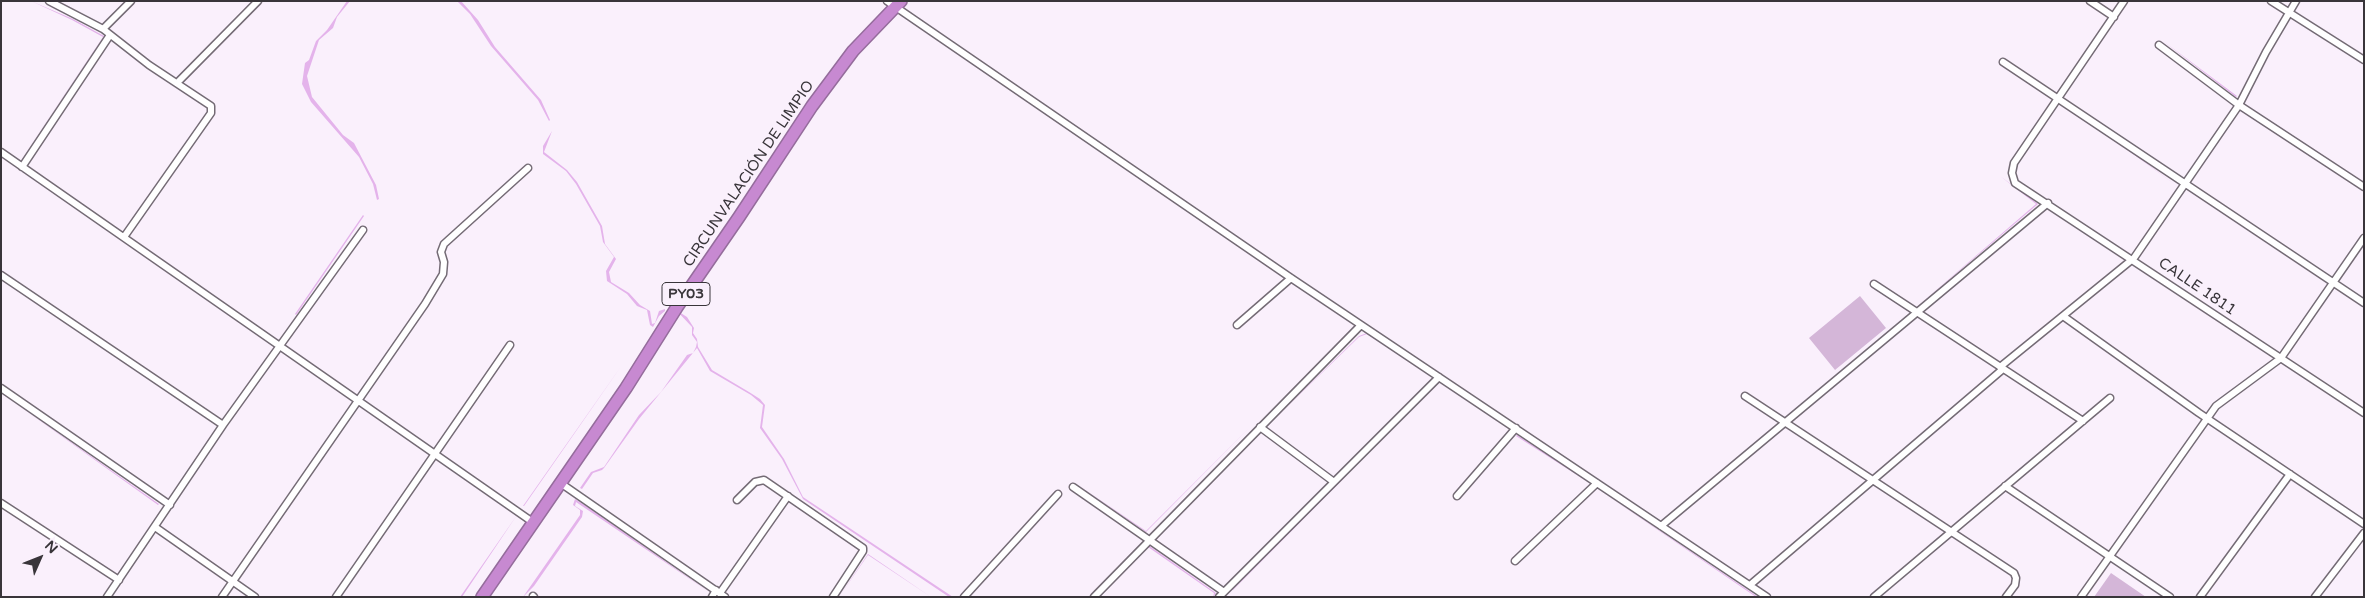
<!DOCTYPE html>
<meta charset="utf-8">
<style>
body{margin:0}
#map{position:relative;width:2365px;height:598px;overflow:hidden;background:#faf0fc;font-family:"Varela Round",sans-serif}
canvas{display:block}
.frame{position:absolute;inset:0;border:2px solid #39353a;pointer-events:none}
.north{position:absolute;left:15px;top:533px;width:50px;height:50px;-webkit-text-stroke:4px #faf0fc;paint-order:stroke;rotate:46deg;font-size:14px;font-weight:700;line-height:20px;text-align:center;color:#39353a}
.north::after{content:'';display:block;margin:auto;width:18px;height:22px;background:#39353a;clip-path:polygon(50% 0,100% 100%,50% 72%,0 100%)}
</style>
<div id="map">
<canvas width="2365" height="598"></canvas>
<div class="frame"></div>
<div class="north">N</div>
</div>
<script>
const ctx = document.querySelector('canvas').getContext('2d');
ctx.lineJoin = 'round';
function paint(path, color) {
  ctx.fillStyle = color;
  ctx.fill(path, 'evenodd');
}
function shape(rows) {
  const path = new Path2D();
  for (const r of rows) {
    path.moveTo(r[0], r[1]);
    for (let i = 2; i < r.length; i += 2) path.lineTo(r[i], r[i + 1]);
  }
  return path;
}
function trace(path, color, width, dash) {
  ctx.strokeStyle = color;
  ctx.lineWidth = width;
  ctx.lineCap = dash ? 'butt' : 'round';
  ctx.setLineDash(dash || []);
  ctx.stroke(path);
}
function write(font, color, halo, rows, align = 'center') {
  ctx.font = font + ' "Varela Round",sans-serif';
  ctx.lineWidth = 4;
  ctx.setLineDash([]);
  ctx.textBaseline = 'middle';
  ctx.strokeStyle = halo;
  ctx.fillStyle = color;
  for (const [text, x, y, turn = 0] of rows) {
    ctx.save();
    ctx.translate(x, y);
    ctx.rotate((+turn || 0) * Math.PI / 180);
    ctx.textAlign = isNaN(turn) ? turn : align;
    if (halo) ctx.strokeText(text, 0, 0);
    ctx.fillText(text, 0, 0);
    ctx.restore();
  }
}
const green = shape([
 [1860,296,1886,328,1835,370,1809,338],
 [2111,573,2146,597,2094,597]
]);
const water = shape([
 [31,1,73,19,104,36,22,158,103,37,72,20],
 [347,1,350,1,337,17,333,28,319,40,307,76,312,97,343,135,354,143,376,185,379,199,377,200,373,184,359,157,311,102,302,84,305,63,309,60,316,41,327,30],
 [457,1,461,1,478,20,495,47,541,100,550,120,549,121,538,100,491,46,470,14],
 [2163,41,2237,96,2236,97],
 [2061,106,2115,140,2177,186,2114,140],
 [552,131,544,152,567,170,577,182,602,226,605,244,616,259,609,272,611,282,629,293,640,305,650,311,652,324,655,323,659,311,665,309,665,311,659,316,653,327,650,325,647,310,637,306,627,294,607,281,606,271,614,257,603,242,600,226,576,184,566,171,543,154,543,146],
 [2000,176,2038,204,1920,304,2036,204],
 [363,215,364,216,296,315,295,314],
 [676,310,687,317,694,328,693,333,697,339,698,347,712,370,749,392,760,399,765,405,762,427,784,459,803,497,953,597,949,597,803,499,782,459,760,428,763,405,751,395,710,371,697,348,639,419,604,468,602,470,593,473,582,489,580,488,591,472,604,467,639,415,661,392,687,355,693,353,696,347,697,342,692,335,692,327],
 [1367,333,1432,377,1367,334,1359,337,1264,429,1359,336],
 [622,365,524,506,523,506],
 [22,408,159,504,158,505],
 [1250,427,1146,532,1081,487,1146,531],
 [1517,435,1588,482,1516,436],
 [1346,474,1347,475,1233,590,1232,590],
 [1608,496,1758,597,1756,597],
 [575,499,586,506,709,592,576,502,575,506,583,511,582,517,534,586,523,597,580,515,580,510,573,505],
 [517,515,462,597,460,597],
 [1148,545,1216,593,1213,597,1214,593,1148,547,1097,597],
 [868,554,931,597,868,555,839,597]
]);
const street = shape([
 [49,1,103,29,149,65,211,106,211,113,124,237],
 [887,1,1291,278,1767,597],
 [2090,1,2114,17],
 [2124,1,2014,163,2012,173,2015,183,2364,413],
 [2271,1,2364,60],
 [103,29,131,1],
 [2159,45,2239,105,2364,187],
 [2003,62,2364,303],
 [177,83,258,1],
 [1,152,534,523],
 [22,167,110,35],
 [1,275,223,425],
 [1874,284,2083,421],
 [2063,316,2199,413,2364,524],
 [1237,325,1291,278],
 [2000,367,2134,258,2239,105,2266,52,2296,1],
 [1,388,170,505],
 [1745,396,2014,573,2016,578,2015,585,2006,597],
 [1260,427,1334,482],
 [559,482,725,597],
 [2005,486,2170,597],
 [1073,487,1224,592],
 [1457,496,1516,428],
 [737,500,755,482,764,480,863,548,863,551,833,597],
 [1,503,119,580],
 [1661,526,2048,203],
 [155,527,255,597],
 [1515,561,1597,483],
 [1750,585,2003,369],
 [720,593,788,496],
 [533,596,534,597],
 [107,597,223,425,363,230],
 [222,597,425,304,443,274,444,262,441,252,444,244,528,168],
 [336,597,510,345],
 [712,597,716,590],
 [964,597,1058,494],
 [1094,597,1361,325],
 [1219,597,1439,377],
 [1874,597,2110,398],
 [2081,597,2216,406,2281,358,2364,238],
 [2200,597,2290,474],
 [2315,597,2364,533]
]);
const highway = shape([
 [482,597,626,388,677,307,739,217,812,106,853,51,901,1]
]);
const shields = [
 [686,294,48]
];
const shieldNames = [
 ["PY03",686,294]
];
const streetNames = [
 ["CIRCUNVALACIÓN DE LIMPIO",749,174,-56],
 ["CALLE 1811",2197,287,34]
];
paint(green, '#d4b6d8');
paint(water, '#e4b3eb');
trace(street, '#746b75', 9);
trace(highway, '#956c9c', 14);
trace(street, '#fff', 6);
trace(highway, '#c789d1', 11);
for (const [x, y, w] of shields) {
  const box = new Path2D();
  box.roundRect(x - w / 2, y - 11.5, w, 23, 4);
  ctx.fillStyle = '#faf0fc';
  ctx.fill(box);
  trace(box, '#39353a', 1);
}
write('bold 14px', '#39353a', null, shieldNames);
write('15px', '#39353a', '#faf0fc', streetNames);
</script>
